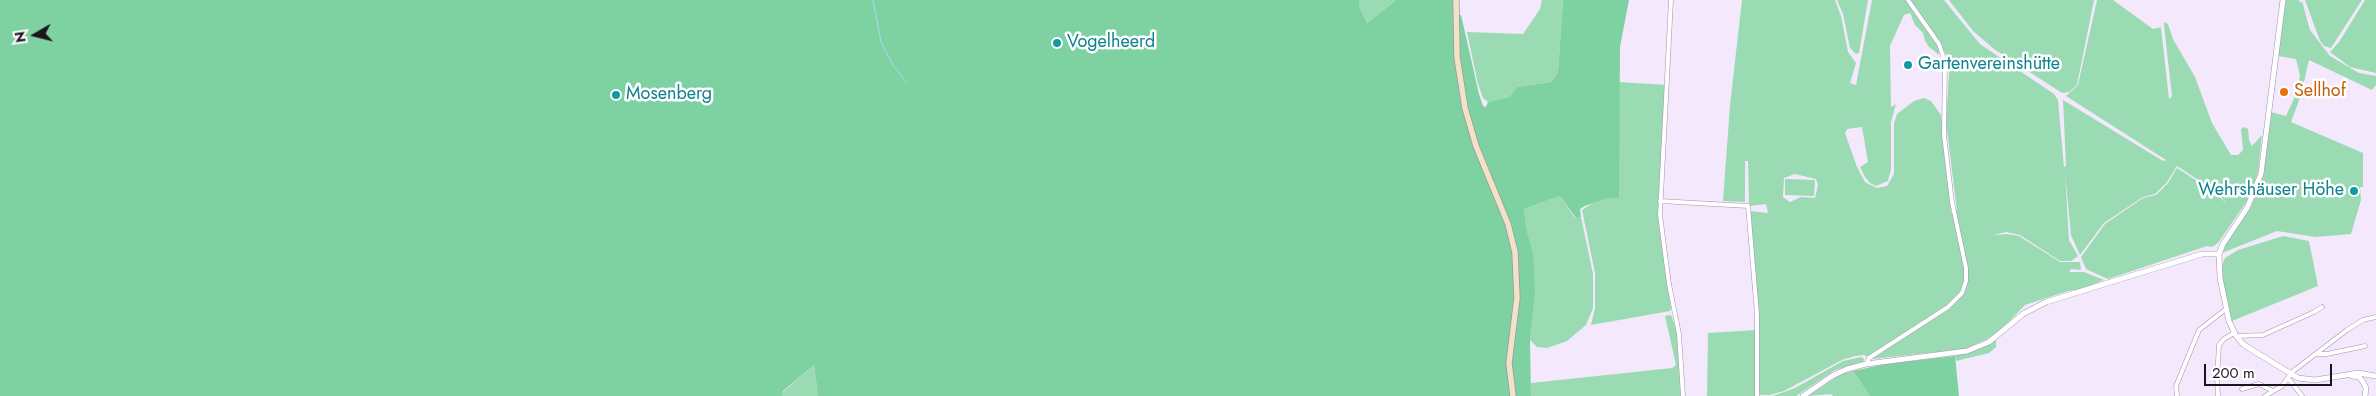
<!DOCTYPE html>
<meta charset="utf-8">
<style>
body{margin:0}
#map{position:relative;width:2376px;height:396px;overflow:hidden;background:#f4e9fc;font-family:Jost,sans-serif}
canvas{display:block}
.north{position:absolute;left:10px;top:10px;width:50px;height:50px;-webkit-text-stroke:4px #fff;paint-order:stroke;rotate:262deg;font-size:14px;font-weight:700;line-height:20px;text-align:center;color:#1c1520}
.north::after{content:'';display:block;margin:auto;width:18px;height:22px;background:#1c1520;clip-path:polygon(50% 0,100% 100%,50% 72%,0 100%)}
.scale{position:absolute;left:2204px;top:364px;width:128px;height:22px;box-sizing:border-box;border:2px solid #1c1520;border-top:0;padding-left:6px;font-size:15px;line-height:18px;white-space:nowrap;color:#1c1520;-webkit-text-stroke:4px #fff;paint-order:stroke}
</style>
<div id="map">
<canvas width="2376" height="396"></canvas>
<div class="north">N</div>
<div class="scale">200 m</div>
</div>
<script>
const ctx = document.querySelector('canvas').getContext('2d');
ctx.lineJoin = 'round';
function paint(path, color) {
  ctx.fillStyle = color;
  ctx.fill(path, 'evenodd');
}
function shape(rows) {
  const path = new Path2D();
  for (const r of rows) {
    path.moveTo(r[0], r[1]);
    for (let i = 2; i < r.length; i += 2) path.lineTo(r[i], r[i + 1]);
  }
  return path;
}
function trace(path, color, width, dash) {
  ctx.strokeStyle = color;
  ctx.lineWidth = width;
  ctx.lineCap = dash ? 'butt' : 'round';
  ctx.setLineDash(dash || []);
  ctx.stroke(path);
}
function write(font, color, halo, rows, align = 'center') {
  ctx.font = font + ' Jost,sans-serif';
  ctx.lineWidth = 5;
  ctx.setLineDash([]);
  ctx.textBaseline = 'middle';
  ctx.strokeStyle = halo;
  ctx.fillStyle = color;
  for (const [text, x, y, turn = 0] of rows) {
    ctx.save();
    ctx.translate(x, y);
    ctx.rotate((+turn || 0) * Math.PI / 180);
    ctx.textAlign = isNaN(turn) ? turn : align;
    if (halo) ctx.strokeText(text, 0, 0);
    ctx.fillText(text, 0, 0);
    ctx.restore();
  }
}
const green = shape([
 [1360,0,1396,0,1367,23,1359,6],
 [1542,0,1563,0,1558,72,1551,82,1517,87,1509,97,1488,102,1483,98,1478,84,1467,32,1523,34,1540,9],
 [1742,0,1835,0,1841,16,1848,52,1856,63,1850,83,1856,85,1872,0,1944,0,1980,44,2054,94,2058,100,2064,167,2066,166,2063,100,2163,161,2166,160,2066,96,2078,85,2097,0,2113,0,2153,29,2161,27,2169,99,2172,96,2164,26,2164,22,2168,24,2173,39,2195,77,2212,123,2231,155,2238,155,2243,150,2241,129,2244,127,2248,129,2249,140,2252,146,2262,135,2258,172,2249,198,2218,243,2212,247,2207,246,2108,279,2086,269,2081,257,2105,224,2143,198,2156,195,2168,183,2177,168,2217,194,2228,205,2218,193,2177,166,2167,182,2155,194,2143,197,2104,223,2080,255,2071,235,2065,173,2069,240,2078,256,2071,261,2060,261,2020,235,2006,232,1993,235,2007,234,2019,236,2060,262,2080,262,2081,270,2071,269,2069,272,2084,272,2104,280,2082,289,2068,291,2025,305,2001,330,1987,339,1965,349,1872,359,1864,355,1855,356,1842,360,1784,391,1770,395,1761,395,1759,393,1759,328,1750,211,1768,213,1766,204,1749,206,1748,161,1745,161,1745,202,1723,201,1730,105],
 [1910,13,1915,25,1923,33,1925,41,1929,47,1938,54,1944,51,1946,54,1949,73,1946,122,1957,211,1951,213,1941,115,1931,101,1924,98,1914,101,1897,114,1894,123,1894,174,1887,186,1877,188,1865,182,1857,167,1845,133,1847,129,1862,127,1868,162,1860,167,1865,177,1870,183,1876,186,1888,181,1891,169,1891,122,1896,104,1891,107,1890,46,1904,15],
 [1795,174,1816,179,1818,185,1815,198,1801,197,1790,202,1783,197,1784,178],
 [1837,0,1868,0,1859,53,1856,54,1850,48,1843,14],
 [1949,0,2094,0,2077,85,2069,92,2062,93,1994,49,1973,31],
 [2286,0,2299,0,2300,3,2302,1,2310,30,2330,56,2359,73,2376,76,2376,85,2372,90,2309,60,2301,95,2291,122,2363,153,2363,187,2360,187,2361,200,2351,234,2315,237,2277,231,2222,253,2226,243,2251,207,2260,184,2271,112,2286,116,2297,92,2300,75,2296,59,2278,56],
 [2305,0,2362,0,2331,48,2324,46,2320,41],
 [2365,0,2376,0,2376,73,2350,67,2330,52,2339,42],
 [1618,82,1667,85,1658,202,1671,308,1670,311,1591,325,1595,308,1595,273,1582,210,1594,202,1607,198,1619,198],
 [1785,179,1815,180,1814,196,1785,195],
 [1560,196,1575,218,1581,217,1593,274,1593,308,1586,325,1567,341,1547,348,1537,347,1530,340,1533,252,1527,231,1524,209],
 [2283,236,2309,241,2318,286,2232,321,2223,281,2222,266,2225,258,2238,250],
 [1671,315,1678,334,1682,396,1531,396,1531,383,1672,368,1676,365,1665,316],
 [1756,330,1756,396,1707,396,1708,333],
 [1996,340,1996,347,1989,353,1956,361,1955,356],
 [1861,357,1864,359,1863,362,1835,370,1796,396,1773,396,1795,388,1843,361],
 [814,365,818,396,782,396,783,392],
 [1853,371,1870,396,1833,396,1831,394,1808,396,1841,374]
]);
const forest = shape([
 [0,0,1360,0,1359,6,1367,23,1396,0,1453,0,1454,17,1461,15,1479,94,1483,106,1486,107,1488,102,1509,97,1517,87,1551,82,1558,72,1563,0,1629,0,1620,47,1619,198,1607,198,1585,206,1580,209,1581,217,1576,218,1560,196,1524,209,1527,231,1533,252,1535,290,1530,340,1531,396,818,396,814,365,783,391,782,396,0,396],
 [1955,356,1959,396,1870,396,1853,371,1885,364]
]);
const stream = shape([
 [873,0,881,42,893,65,907,83]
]);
const minor = shape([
 [1671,0,1660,215,1669,284,1679,334,1683,396],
 [1660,201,1748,206,1757,314,1757,396],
 [2236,336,2263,335,2314,312,2322,307],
 [2318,354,2327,354,2365,346],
 [1866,364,1869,358,1948,307,1962,293,1966,281,1966,268,1952,202,1944,135,1945,62,1939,44,1908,0],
 [2288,378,2302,396],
 [2242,389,2259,384,2273,391],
 [2177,396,2176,386,2199,330,2226,309],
 [2218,396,2217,377,2219,345,2224,339,2234,333],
 [2265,396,2282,386,2292,372,2347,330,2363,320,2376,317]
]);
const tertiary = shape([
 [2283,0,2261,174,2247,208,2223,244,2219,254,2220,278,2229,321,2236,336,2244,345,2298,378,2315,380,2358,373,2376,376],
 [2352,376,2359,377,2363,382,2366,388,2365,396],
 [1803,396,1832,376,1847,369,1866,364,1967,351,1989,342,2023,314,2046,302,2202,254,2219,254]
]);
const secondary = shape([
 [1456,0,1457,57,1465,108,1476,146,1508,224,1515,252,1517,298,1509,363,1513,396]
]);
const markers = [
 [1057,43,5,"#0f9aa8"],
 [1908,65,5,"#0f9aa8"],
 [2284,92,5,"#e8710a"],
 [616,95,5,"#0f9aa8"],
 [2354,191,5,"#0f9aa8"]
];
const cultureNames = [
 ["Vogelheerd",1067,43],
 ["Gartenvereinshütte",1918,65],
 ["Mosenberg",626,95],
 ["Wehrshäuser Höhe",2344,191,"right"]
];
const foodNames = [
 ["Sellhof",2294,92]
];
paint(green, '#9bdbb3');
paint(forest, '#7ed1a0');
trace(stream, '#afd5f9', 1);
trace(minor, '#a391ae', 5);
trace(tertiary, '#a391ae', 6);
trace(secondary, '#a391ae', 7);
trace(minor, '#fff', 4);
trace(tertiary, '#fff', 5);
trace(secondary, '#f0e4c4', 5.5);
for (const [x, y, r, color] of markers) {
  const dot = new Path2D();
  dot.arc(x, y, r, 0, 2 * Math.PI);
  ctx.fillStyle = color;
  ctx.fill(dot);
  trace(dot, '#fff', 2);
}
write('18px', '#0d838f', '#fff', cultureNames, 'left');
write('18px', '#c56008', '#fff', foodNames, 'left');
</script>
